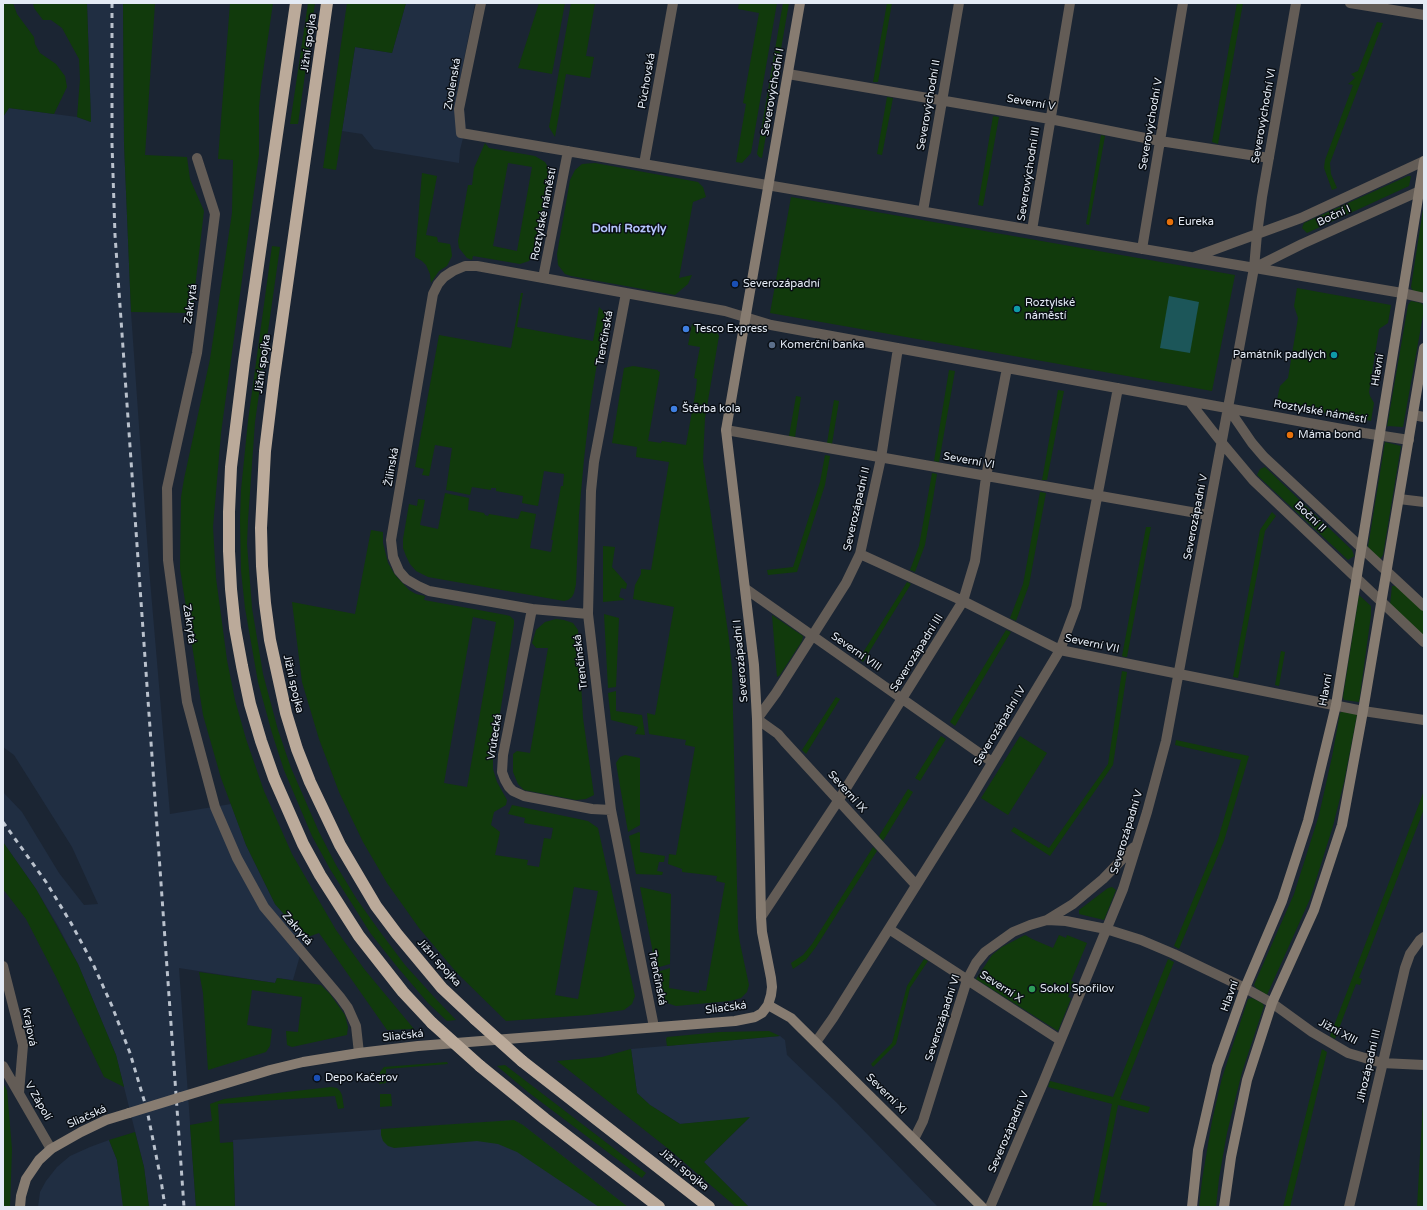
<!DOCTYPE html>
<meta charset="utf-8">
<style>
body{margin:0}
#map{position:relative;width:1427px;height:1210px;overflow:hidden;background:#1b2533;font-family:"Varela Round",sans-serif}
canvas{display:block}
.frame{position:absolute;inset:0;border:4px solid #e4ebf5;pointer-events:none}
</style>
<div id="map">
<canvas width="1427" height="1210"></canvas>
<div class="frame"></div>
</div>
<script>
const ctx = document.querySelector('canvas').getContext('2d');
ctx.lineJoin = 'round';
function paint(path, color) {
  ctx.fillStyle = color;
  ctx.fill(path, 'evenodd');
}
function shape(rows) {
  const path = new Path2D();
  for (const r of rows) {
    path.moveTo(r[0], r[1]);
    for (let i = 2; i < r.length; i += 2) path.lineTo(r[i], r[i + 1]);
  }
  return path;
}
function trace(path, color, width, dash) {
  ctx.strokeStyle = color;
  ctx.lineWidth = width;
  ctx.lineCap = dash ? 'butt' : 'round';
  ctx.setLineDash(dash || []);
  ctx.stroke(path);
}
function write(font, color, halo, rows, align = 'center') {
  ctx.font = font + ' "Varela Round",sans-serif';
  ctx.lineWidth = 3;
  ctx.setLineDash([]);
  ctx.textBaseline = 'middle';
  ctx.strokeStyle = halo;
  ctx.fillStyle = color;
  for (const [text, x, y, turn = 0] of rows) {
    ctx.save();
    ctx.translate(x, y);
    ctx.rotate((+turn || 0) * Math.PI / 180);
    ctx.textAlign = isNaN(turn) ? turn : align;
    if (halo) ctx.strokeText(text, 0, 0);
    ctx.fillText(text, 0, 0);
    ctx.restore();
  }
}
const built = shape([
 [87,3,123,3,124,143,131,312,149,568,170,814,231,804,246,845,275,904,305,938,293,980,277,978,275,983,179,968,196,1207,149,1207,144,1167,116,1055,78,964,58,926,36,889,3,842,3,792,22,812,59,873,84,905,98,904,72,847,14,755,3,747,3,117,9,108,77,117,91,122],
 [406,3,475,3,456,100,464,108,466,126,460,150,459,163,374,149,362,134,342,131,355,47,392,53],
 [780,1036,785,1040,787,1055,836,1102,938,1207,749,1207,704,1162,749,1118,680,1124,650,1105,637,1093,631,1049],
 [514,1120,523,1125,628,1207,235,1207,233,1140],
 [109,1140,117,1160,124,1207,38,1207,40,1192,46,1181,57,1167,70,1156,90,1147]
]);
const green = shape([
 [3,3,13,3,17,14,34,37,35,44,40,53,56,64,65,76,67,87,54,114,9,108,3,117],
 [33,3,87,3,91,122,77,117,80,79,79,59,62,28,51,20,43,20,34,8],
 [123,3,155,3,145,155,187,157,190,179,204,211,192,313,131,312,124,143],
 [230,3,273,3,261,86,259,107,259,155,221,433,215,504,213,527,216,578,227,660,235,700,246,739,264,791,292,854,336,930,365,970,414,1029,387,1030,319,933,305,938,275,904,246,845,221,778,203,715,180,569,181,497,184,479,210,359,232,213,233,160,218,159],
 [308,3,315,3,298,124,290,124],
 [347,3,406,3,392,53,355,47,336,170,323,168],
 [539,3,565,3,552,74,518,68],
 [571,3,595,3,586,56,594,57,590,78,566,74,555,137,549,127],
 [739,3,777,3,751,153,742,163,736,162,746,104,743,103,759,13,738,9],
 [783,3,789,3,762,158,759,157,757,154],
 [887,3,892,3,878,82,873,82],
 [1237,3,1243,3,1218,144,1212,142],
 [1377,22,1383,23,1330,163,1331,174,1337,188,1332,190,1324,168,1325,160,1353,85,1348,84,1355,78,1351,74,1358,71],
 [887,97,893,98,882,155,877,154],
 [993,116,999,117,983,206,978,205],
 [1101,135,1105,136,1089,225,1086,224],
 [485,143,489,148,535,156,545,162,548,167,549,177,535,249,533,256,529,261,520,264,473,256,472,260,467,258,459,248,458,241,468,185,472,185,474,168],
 [508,163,532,167,517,251,493,246],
 [595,163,698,182,703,187,706,197,693,202,679,278,692,275,688,284,675,295,571,276,565,274,558,265,557,254,570,180,575,170,582,164],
 [422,173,437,176,426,235,437,237,438,242,450,244,451,248,452,256,447,266,439,271,431,283,430,274,426,265,422,261,415,257],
 [1408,176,1411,176,1409,186,1307,233,1302,228,1304,223],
 [791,197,1235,275,1212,391,770,313],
 [1424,203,1424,293,1413,291,1411,287],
 [272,246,280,247,255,422,248,520,247,544,252,608,263,674,278,730,291,768,319,832,336,865,356,898,378,929,405,965,435,998,456,1020,447,1021,428,1003,399,969,371,934,330,869,312,836,284,770,272,733,258,682,245,608,241,571,240,520,241,490,248,421],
 [1297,288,1391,305,1388,323,1379,329,1369,392,1370,396,1374,403,1371,421,1276,404,1280,386,1288,378,1298,318,1294,306],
 [521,293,523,293,517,327,593,341,599,307,605,313,590,407,584,459,579,514,576,584,574,593,572,597,568,600,564,601,428,577,416,571,410,564,406,556,403,548,403,539,409,504,417,506,418,499,425,500,420,525,438,529,445,493,469,498,468,510,484,513,485,515,488,516,489,514,518,519,521,511,536,514,530,548,551,552,553,540,551,540,561,486,563,486,564,474,544,471,538,506,522,503,523,496,496,491,496,488,491,488,491,490,472,487,470,495,446,490,452,448,435,445,429,476,422,475,424,469,415,467,439,335,511,348],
 [1411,301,1421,303,1424,306,1424,310,1403,427,1388,426,1387,427,1408,305],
 [692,324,711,328,717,332,719,336,705,418,703,461,729,639,732,669,738,929,740,943,749,985,747,992,741,998,730,1001,676,1006,667,1003,662,997,657,972,670,968,669,988,699,993,699,990,706,991,725,883,716,881,717,876,682,872,682,869,668,864,669,854,676,855,695,747,685,745,686,740,649,734,647,713,655,715,674,607,633,599,635,585,641,574,641,569,651,570,669,462,636,457,637,447,612,443,624,368,633,366,658,370,658,371,660,372,648,441,661,443,662,441,686,445,696,389,697,379,694,378,700,347,688,345],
 [949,370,955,371,939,462,934,461],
 [1058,390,1064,391,1047,480,1042,480],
 [796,396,801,397,795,437,789,436],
 [834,400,839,401,832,444,827,443],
 [1385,442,1401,446,1383,555,1380,559,1368,547],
 [825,455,830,456,825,485,797,572,768,575,767,570,793,567,820,482],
 [1265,467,1352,550,1354,556,1348,560,1257,475,1260,469],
 [932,473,937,474,933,499,925,545,915,572,910,570,919,546],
 [1040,492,1046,493,1029,585,1016,621,1010,618,1023,584],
 [1272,512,1276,516,1265,531,1238,678,1233,677,1260,530],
 [1146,527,1151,527,1127,657,1125,657,1122,656],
 [371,530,383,532,383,543,388,563,395,575,409,590,416,594,425,596,424,600,506,615,510,616,514,620,514,624,493,758,493,769,497,782,507,800,506,805,494,812,491,825,500,832,495,855,528,860,527,865,539,867,544,838,551,839,553,828,524,823,525,818,508,814,512,805,588,821,598,828,635,996,632,1004,624,1010,588,1015,506,1021,457,973,419,928,387,883,363,842,339,792,319,739,302,682,292,602,355,614],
 [473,617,496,622,467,787,444,783],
 [574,887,598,891,578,999,555,995],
 [603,546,615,547,612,567,627,584,626,589,621,588,619,597,624,599,624,600,603,602],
 [907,582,911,584,863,662,859,659],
 [1392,586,1396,586,1424,611,1424,637,1390,605],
 [1359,595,1371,606,1371,615,1359,702,1344,700,1343,697],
 [604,614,619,618,616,687,608,688],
 [772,615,803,636,802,641,780,675,777,677],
 [556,619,564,620,573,623,578,630,583,718,594,795,586,799,576,800,524,790,518,784,513,772,513,754,517,751,530,753,548,648,536,648,532,643,536,630,545,622],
 [1006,630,1011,632,955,726,950,722],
 [1281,651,1285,652,1279,686,1275,685],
 [1122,671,1127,672,1113,765,1050,856,1011,831,1014,827,1049,848,1108,764],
 [616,691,616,711,642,715,645,735,635,734,638,727,635,726,611,720,608,693],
 [836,697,840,699,806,754,802,750],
 [1343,711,1354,713,1357,715,1344,782,1333,826,1310,899,1267,995,1256,988,1254,985,1294,894,1319,815,1332,757,1340,713],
 [941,736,946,739,920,781,915,778],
 [1020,736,1047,753,1008,815,981,798],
 [1176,740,1249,756,1224,841,1179,949,1174,946,1218,839,1241,760,1175,745],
 [625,755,640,758,640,825,628,832,616,763,620,757],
 [908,789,913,792,883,841,879,836],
 [1424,791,1424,809,1359,978,1362,979,1360,985,1356,984,1335,1039,1330,1036],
 [639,832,640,833,640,852,665,856,664,862,659,862,657,871,663,872,662,875,636,874,629,836],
 [3,842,36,889,78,964,116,1055,124,1087,104,1077,56,977,26,919,3,889],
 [873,847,877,851,816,947,806,960,793,969,791,963,803,955,812,944],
 [640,887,671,894,670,964,656,968],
 [1112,887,1116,890,1104,920,1079,914,1079,910,1108,888],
 [1025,935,1032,939,1053,948,1059,935,1066,938,1067,935,1087,943,1071,981,1074,982,1068,997,1071,998,1070,1001,1058,1031,976,979,992,955,1002,947],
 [924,959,928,961,910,988,896,1044,873,1067,871,1064,892,1043,907,986],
 [1168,959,1174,962,1120,1099,1150,1107,1148,1113,1118,1105,1099,1202,1107,1203,1106,1207,1092,1207,1112,1104,1048,1087,1050,1081,1113,1097],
 [199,972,275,983,277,978,321,985,330,994,345,1015,348,1027,347,1035,292,1047,287,1045,286,1031,298,1032,302,997,252,990,247,1025,272,1029,270,1046,266,1052,208,1070,203,993],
 [1252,998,1262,1003,1264,1006,1242,1072,1227,1133,1219,1178,1216,1207,1199,1207,1202,1180,1212,1121,1222,1078,1248,999],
 [769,1031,780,1036,667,1046,666,1039,667,1037,720,1032],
 [631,1049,637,1093,650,1105,680,1124,750,1117,704,1162,749,1207,736,1207,671,1151,557,1061,602,1057],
 [1322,1049,1327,1052,1290,1207,1283,1207],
 [447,1062,448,1064,386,1069,386,1083,379,1084,380,1072,384,1067],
 [505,1065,646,1173,642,1178,528,1092,497,1066],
 [3,1083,7,1090,12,1149,10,1207,3,1207],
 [331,1087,337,1088,340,1091,342,1095,344,1108,338,1109,335,1096,218,1104,220,1143,233,1142,235,1207,196,1207,190,1125,212,1121,210,1104,224,1099],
 [380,1094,391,1094,392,1106,380,1107],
 [1423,1103,1424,1103,1423,1207,1417,1207],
 [514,1120,523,1125,628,1207,599,1207,517,1152,498,1144,477,1141,394,1148,388,1146,383,1141,381,1135,381,1129],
 [135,1132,144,1167,149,1207,123,1207,117,1160,109,1140]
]);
const water = shape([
 [1169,296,1199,302,1190,353,1160,348]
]);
const street = shape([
 [481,3,459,109,461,133,1402,293,1424,298],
 [1350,3,1424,15],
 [788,74,1050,119,1160,141,1269,158],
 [197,158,215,214,197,353,167,488,168,560,187,702,215,807,237,858,264,907,340,997,348,1008,356,1026,359,1053],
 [644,164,673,3],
 [923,211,959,3],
 [1032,230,1070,3],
 [1142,249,1183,3],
 [1194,257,1301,218,1424,161],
 [1254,268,1302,244,1424,189],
 [543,278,568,151],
 [626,293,594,462,591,491,588,614,611,810,654,1027],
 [898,348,881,458,860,554,846,583,776,693,757,719,778,734,784,741,916,885],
 [1189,401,1222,443,1253,480,1424,642],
 [1228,408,1252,443,1264,457,1424,606],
 [1413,415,1424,417],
 [726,430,1208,515],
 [1399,499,1424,502],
 [860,554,963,601,1060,650,1363,711,1424,720],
 [746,589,992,762],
 [532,609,503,755,502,772,505,780,509,787,513,791,524,796,592,809,611,810],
 [588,614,532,609,429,591,418,586,406,579,399,571,393,557,391,540,433,294,438,284,444,277,453,271,465,266,477,266,725,311,771,325,1364,433,1409,440],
 [761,917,838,801,963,601,975,561,986,477,1007,368],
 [1047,920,1073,904,1103,879,1134,847],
 [889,929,1060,1040],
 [3,966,23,1045,19,1093],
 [816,1042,833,1018,971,798,1060,650,1076,607,1118,388],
 [3,1066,51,1149],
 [914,1139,923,1121,967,980,976,963,985,952,1013,932,1030,925,1047,920,1066,921,1106,929,1141,940,1174,954,1245,988,1272,1003,1312,1032,1348,1053,1382,1063,1424,1065],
 [990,1207,1043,1083,1123,889,1147,812,1166,741,1254,268,1257,234,1262,197,1296,3],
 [1349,1207,1405,968,1410,954,1420,940,1424,937]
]);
const secondary = shape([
 [768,1005,791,1018,799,1026,982,1207],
 [181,1097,270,1070,303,1062,359,1053,418,1046,735,1021,755,1017,762,1013,768,1005,771,995,772,987,771,978,762,932,761,917,757,719,754,665,726,430,800,3],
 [20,1207,21,1196,26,1179,39,1160,51,1149,81,1132,106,1120,129,1113],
 [1192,1207,1198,1150,1217,1067,1245,988,1282,901,1308,821,1336,705,1424,161],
 [1224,1207,1231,1157,1247,1080,1272,1003,1314,910,1342,825,1363,711,1424,348]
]);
const highway = shape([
 [296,3,244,362,231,467,229,512,229,551,231,589,235,628,242,666,250,704,261,741,274,778,303,844,320,875,359,936,403,992,432,1023],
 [327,3,274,377,265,451,261,528,262,566,265,603,270,640,286,713,297,749,310,782,340,845,376,906,397,934,442,988,475,1019],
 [522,1061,709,1207],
 [480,1066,545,1119,659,1207]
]);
const rail = shape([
 [112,3,112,144,115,235,184,1207],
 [3,822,46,882,71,923,93,964,112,1006,130,1053,147,1110,161,1180,165,1207]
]);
const secondaryBridge = shape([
 [129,1113,181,1097]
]);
const highwayBridge = shape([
 [475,1019,522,1061],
 [432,1023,480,1066]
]);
const markers = [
 [1170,222,4,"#e8710a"],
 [735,284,4,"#1a4fb4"],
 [1017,309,4,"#0f9aa8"],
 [686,329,4,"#3f7fe0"],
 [772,345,4,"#5c6f8a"],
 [1334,355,4,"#0f9aa8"],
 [674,409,4,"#3f7fe0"],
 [1290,435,4,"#e8710a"],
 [1032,989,4,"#2e9e5b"],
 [317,1078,4,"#1a4fb4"]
];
const streetNames = [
 ["Jižní spojka",309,43,-82],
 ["Púchovská",647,81,-80],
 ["Zvolenská",453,84,-80],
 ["Severovýchodní I",773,92,-80],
 ["Severní V",1031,103,10],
 ["Severovýchodní II",929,105,-80],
 ["Severovýchodní VI",1264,116,-80],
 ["Severovýchodní V",1151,124,-80],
 ["Severovýchodní III",1029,174,-81],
 ["Roztylské náměstí",544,214,-79],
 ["Boční I",1334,216,-25],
 ["Zakrytá",191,304,-82],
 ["Trenčínská",605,338,-80],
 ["Jižní spojka",263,364,-82],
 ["Hlavní",1378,370,-81],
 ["Roztylské náměstí",1320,412,10],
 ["Severní VI",969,461,10],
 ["Žilinská",392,467,-80],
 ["Severozápadní II",857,509,-77],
 ["Severozápadní V",1196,517,-79],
 ["Boční II",1310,517,44],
 ["Zakrytá",189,624,82],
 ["Severní VII",1092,644,12],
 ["Severní VIII",856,652,35],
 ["Severozápadní III",917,653,-58],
 ["Severozápadní I",741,661,-95],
 ["Trenčínská",581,662,-97],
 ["Jižní spojka",293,684,77],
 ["Hlavní",1326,690,-80],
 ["Severozápadní IV",1000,726,-59],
 ["Vrútecká",495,737,-81],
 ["Severní IX",847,792,48],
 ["Severozápadní V",1127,832,-73],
 ["Zakrytá",297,929,49],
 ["Jižní spojka",439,963,48],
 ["Trenčínská",657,978,79],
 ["Severní X",1001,987,33],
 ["Hlavní",1230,996,-70],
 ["Sliačská",726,1008,-7],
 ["Severozápadní VI",943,1018,-72],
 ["Krajová",29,1027,79],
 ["Jižní XIII",1338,1032,28],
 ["Sliačská",403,1036,-6],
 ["Jihozápadní III",1369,1066,-77],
 ["Severní XI",886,1094,45],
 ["V Zápolí",38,1101,60],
 ["Sliačská",87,1117,-24],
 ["Severozápadní V",1009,1132,-67],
 ["Jižní spojka",684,1170,39]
];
const poiNames = [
 ["Eureka",1178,222],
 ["Severozápadní",743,284],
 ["Roztylské",1025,303],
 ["náměstí",1025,316],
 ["Tesco Express",694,329],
 ["Komerční banka",780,345],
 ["Památník padlých",1326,355,"right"],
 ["Štěrba kola",682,409],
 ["Máma bond",1298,435],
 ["Sokol Spořilov",1040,989],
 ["Depo Kačerov",325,1078]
];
const neighbourhoodNames = [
 ["Dolní Roztyly",629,229]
];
paint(built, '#202e42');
paint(green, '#113a0c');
paint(water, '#1c5659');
trace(street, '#635c56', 10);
trace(secondary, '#877c71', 10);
trace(highway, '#bbaa9a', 12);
trace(rail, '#b9c1cc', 3, [5, 5]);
trace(secondaryBridge, '#877c71', 10);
trace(highwayBridge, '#bbaa9a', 12);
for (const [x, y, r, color] of markers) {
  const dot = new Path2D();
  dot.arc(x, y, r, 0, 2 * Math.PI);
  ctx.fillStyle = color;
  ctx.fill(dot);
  trace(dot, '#090e14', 1.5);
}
write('11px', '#e4ebf5', '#090e14', streetNames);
write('11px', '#e4ebf5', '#090e14', poiNames, 'left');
write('bold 12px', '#b4c4fb', '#090e14', neighbourhoodNames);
</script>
